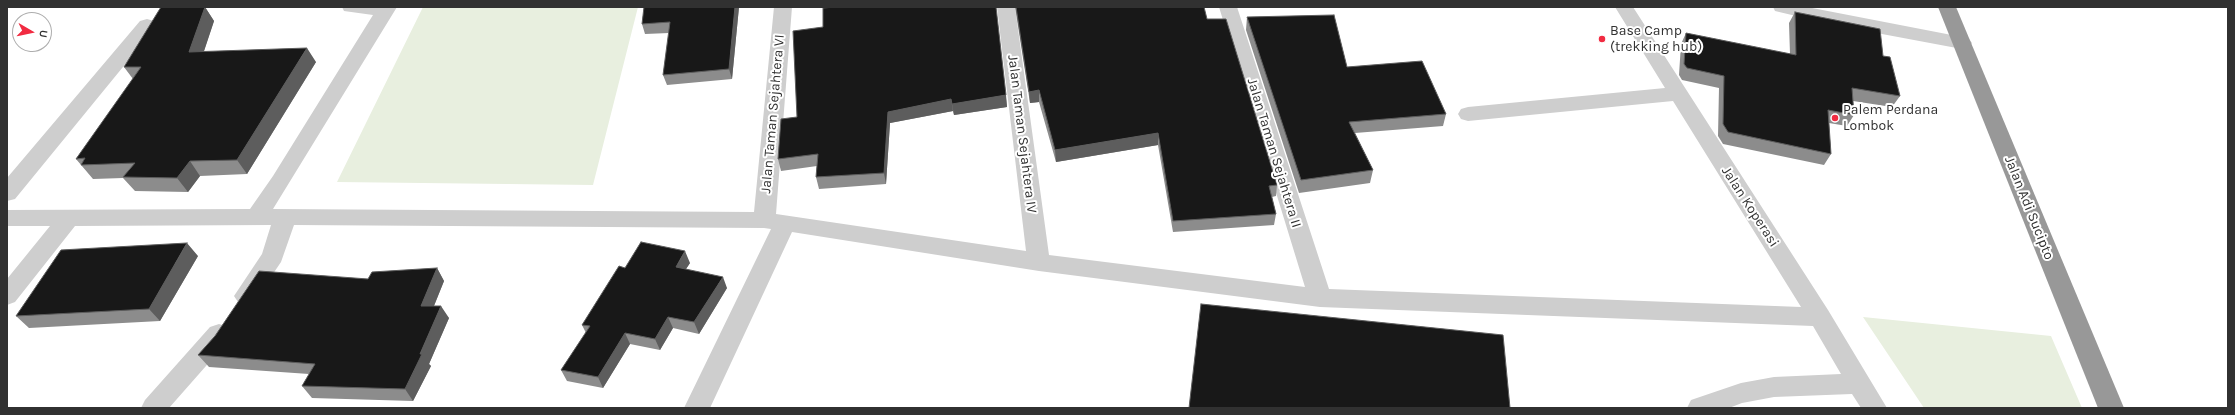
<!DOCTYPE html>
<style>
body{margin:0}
#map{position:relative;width:2235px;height:415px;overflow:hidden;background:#fff;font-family:Karla,sans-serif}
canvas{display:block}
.frame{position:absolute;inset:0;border:8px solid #313131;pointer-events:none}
.north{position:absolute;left:12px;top:12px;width:40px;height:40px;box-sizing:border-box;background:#fff;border:1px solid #adadad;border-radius:50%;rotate:99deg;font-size:11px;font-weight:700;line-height:16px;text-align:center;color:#313131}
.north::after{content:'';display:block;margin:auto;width:14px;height:18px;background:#f12b41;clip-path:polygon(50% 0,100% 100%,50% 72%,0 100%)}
</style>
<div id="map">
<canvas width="2235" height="415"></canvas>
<div class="frame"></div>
<div class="north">U</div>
</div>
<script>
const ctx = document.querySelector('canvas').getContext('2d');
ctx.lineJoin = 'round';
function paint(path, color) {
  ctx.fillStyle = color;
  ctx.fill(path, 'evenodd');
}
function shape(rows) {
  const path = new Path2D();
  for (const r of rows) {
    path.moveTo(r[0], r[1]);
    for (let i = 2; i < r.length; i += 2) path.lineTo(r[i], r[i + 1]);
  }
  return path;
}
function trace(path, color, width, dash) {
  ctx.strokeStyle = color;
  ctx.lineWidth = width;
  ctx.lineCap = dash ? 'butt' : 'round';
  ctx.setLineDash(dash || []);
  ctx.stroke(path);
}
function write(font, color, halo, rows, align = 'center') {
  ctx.font = font + ' Karla,sans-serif';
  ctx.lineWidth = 4;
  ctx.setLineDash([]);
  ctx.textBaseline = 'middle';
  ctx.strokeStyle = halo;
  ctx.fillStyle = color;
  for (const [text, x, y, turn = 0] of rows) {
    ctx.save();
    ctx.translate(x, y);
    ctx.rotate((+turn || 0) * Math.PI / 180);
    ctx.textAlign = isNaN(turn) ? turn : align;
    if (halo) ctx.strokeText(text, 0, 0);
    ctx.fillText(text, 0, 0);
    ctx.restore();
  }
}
const green = shape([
 [423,7,638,7,593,185,337,182],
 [1863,317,2051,336,2082,408,1924,408]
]);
const minor = shape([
 [342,7,397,7,273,209,754,212,774,7,792,7,776,214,1026,251,997,7,1015,7,1049,255,1305,287,1219,7,1237,7,1329,289,1801,307,1673,101,1468,121,1461,119,1458,114,1461,109,1468,107,1665,88,1615,7,1633,7,1828,310,1887,408,1861,408,1852,394,1774,397,1742,403,1729,408,1687,408,1691,400,1741,383,1774,377,1841,374,1813,326,1320,307,1039,271,792,232,710,408,684,408,771,229,764,228,294,225,281,262,254,302,246,305,238,302,234,296,262,254,271,225,75,226,15,302,7,305,7,279,50,226,7,226,7,210,250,209,273,176,373,15,344,11,342,7],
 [1773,7,1807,7,1962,37,1969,39,1972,43,1969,47,1962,49,1834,25,1775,11,1773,7],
 [147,19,154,21,156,25,154,29,15,199,7,201,7,178,140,21,147,19],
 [219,324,228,327,231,334,228,341,169,408,141,408,145,400,210,327,219,324]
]);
const highway = shape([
 [1938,7,1956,7,2124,408,2098,408,1938,7]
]);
const wall = shape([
 [205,7,214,21,204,51,316,62,247,174,200,176,188,192,135,191,123,178,93,179,76,159,133,79,124,67],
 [644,7,739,7,732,79,667,85,663,75,669,33,645,34,642,24],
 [835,7,998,7,996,7,1007,107,954,115,953,111,890,123,886,184,819,189,816,177,817,166,781,171,778,159,797,117,823,27],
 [1015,7,1204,7,1207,19,1277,185,1276,196,1272,197,1276,214,1274,225,1173,232,1158,145,1056,162,1039,102,1030,103],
 [1795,12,1883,56,1900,96,1892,107,1853,101,1854,115,1847,126,1829,123,1831,154,1824,165,1723,144,1718,136,1719,88,1682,80,1679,75,1681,44,1686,33,1790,54,1789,23],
 [1247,17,1347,67,1446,114,1443,126,1355,133,1373,170,1370,183,1299,193,1246,30],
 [198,256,160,321,29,328,16,316],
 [690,263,686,269,727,288,699,334,673,328,660,350,630,344,603,388,567,381,561,370,586,333,582,325,625,268],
 [437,268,444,281,434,306,449,318,429,364,431,366,413,401,312,398,302,386,309,374,209,367,198,355,215,336,368,279]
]);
const shadedWall = shape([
 [205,7,214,21,199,66,189,52],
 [735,7,739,7,732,79,729,69],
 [307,48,316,62,247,174,237,160],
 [1039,90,1039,102,1030,103,1029,92],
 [1006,95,1007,107,954,115,952,104],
 [951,99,953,111,890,123,886,184,884,173,888,112],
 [1158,133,1158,145,1056,162,1055,150],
 [190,161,200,176,188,192,177,178],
 [187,243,198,256,160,321,149,309],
 [685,251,690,263,680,278,676,267],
 [437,268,444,281,429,318,421,306],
 [723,277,727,288,699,334,694,322],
 [441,306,449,318,429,364,431,366,413,401,405,389],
 [668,317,673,328,660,350,655,339],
 [625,333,630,344,603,388,598,377]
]);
const building = shape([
 [161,7,205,7,189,52,307,48,237,160,190,161,177,178,123,177,135,163,81,165,85,158,76,159,141,67,124,67,161,7],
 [644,7,735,7,729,69,663,75,670,22,642,24,644,7],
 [835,7,996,7,1006,95,952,104,951,99,888,112,884,173,816,177,818,154,778,159,781,119,797,117,793,31,823,27,823,8,835,7],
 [1016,7,1204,7,1207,19,1226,19,1277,185,1269,186,1276,214,1173,221,1158,133,1055,150,1039,90,1029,92,1016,7],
 [1795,12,1880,29,1883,56,1890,57,1900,96,1852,88,1854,115,1828,110,1831,154,1728,132,1723,124,1724,76,1687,68,1684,64,1686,33,1796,55,1795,12],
 [1334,15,1347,67,1422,61,1446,114,1349,122,1373,170,1301,180,1247,17,1334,15],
 [641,242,685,251,676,267,723,277,694,322,668,317,655,339,625,333,598,377,561,370,590,326,582,325,619,266,625,268,641,242],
 [187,243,149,309,16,316,61,250,187,243],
 [437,268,421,306,441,306,420,354,422,354,405,389,302,386,315,364,198,355,215,336,259,271,368,279,372,272,437,268],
 [1201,304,1503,335,1510,408,1189,408,1201,304]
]);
const markers = [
 [1602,39,4,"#f12b41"],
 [1835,118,4,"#f12b41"]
];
const poiNames = [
 ["Base Camp",1610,31],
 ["(trekking hub)",1610,47],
 ["Palem Perdana",1843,110],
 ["Lombok",1843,126]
];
const streetNames = [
 ["Jalan Taman Sejahtera VI",773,114,-85],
 ["Jalan Taman Sejahtera IV",1022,134,83],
 ["Jalan Taman Sejahtera II",1274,153,73],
 ["Jalan Koperasi",1750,207,57],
 ["Jalan Adi Sucipto",2029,208,68]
];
paint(green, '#e8efdf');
paint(minor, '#cecece');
paint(highway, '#989898');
paint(wall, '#8c8c8c');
paint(shadedWall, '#5d5d5d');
paint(building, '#181818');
trace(building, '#5d5d5d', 1);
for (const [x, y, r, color] of markers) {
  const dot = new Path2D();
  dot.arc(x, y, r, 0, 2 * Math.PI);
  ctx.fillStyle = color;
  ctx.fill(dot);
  trace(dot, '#fff', 1.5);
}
write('14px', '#313131', '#fff', poiNames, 'left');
write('14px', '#313131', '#fff', streetNames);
</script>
